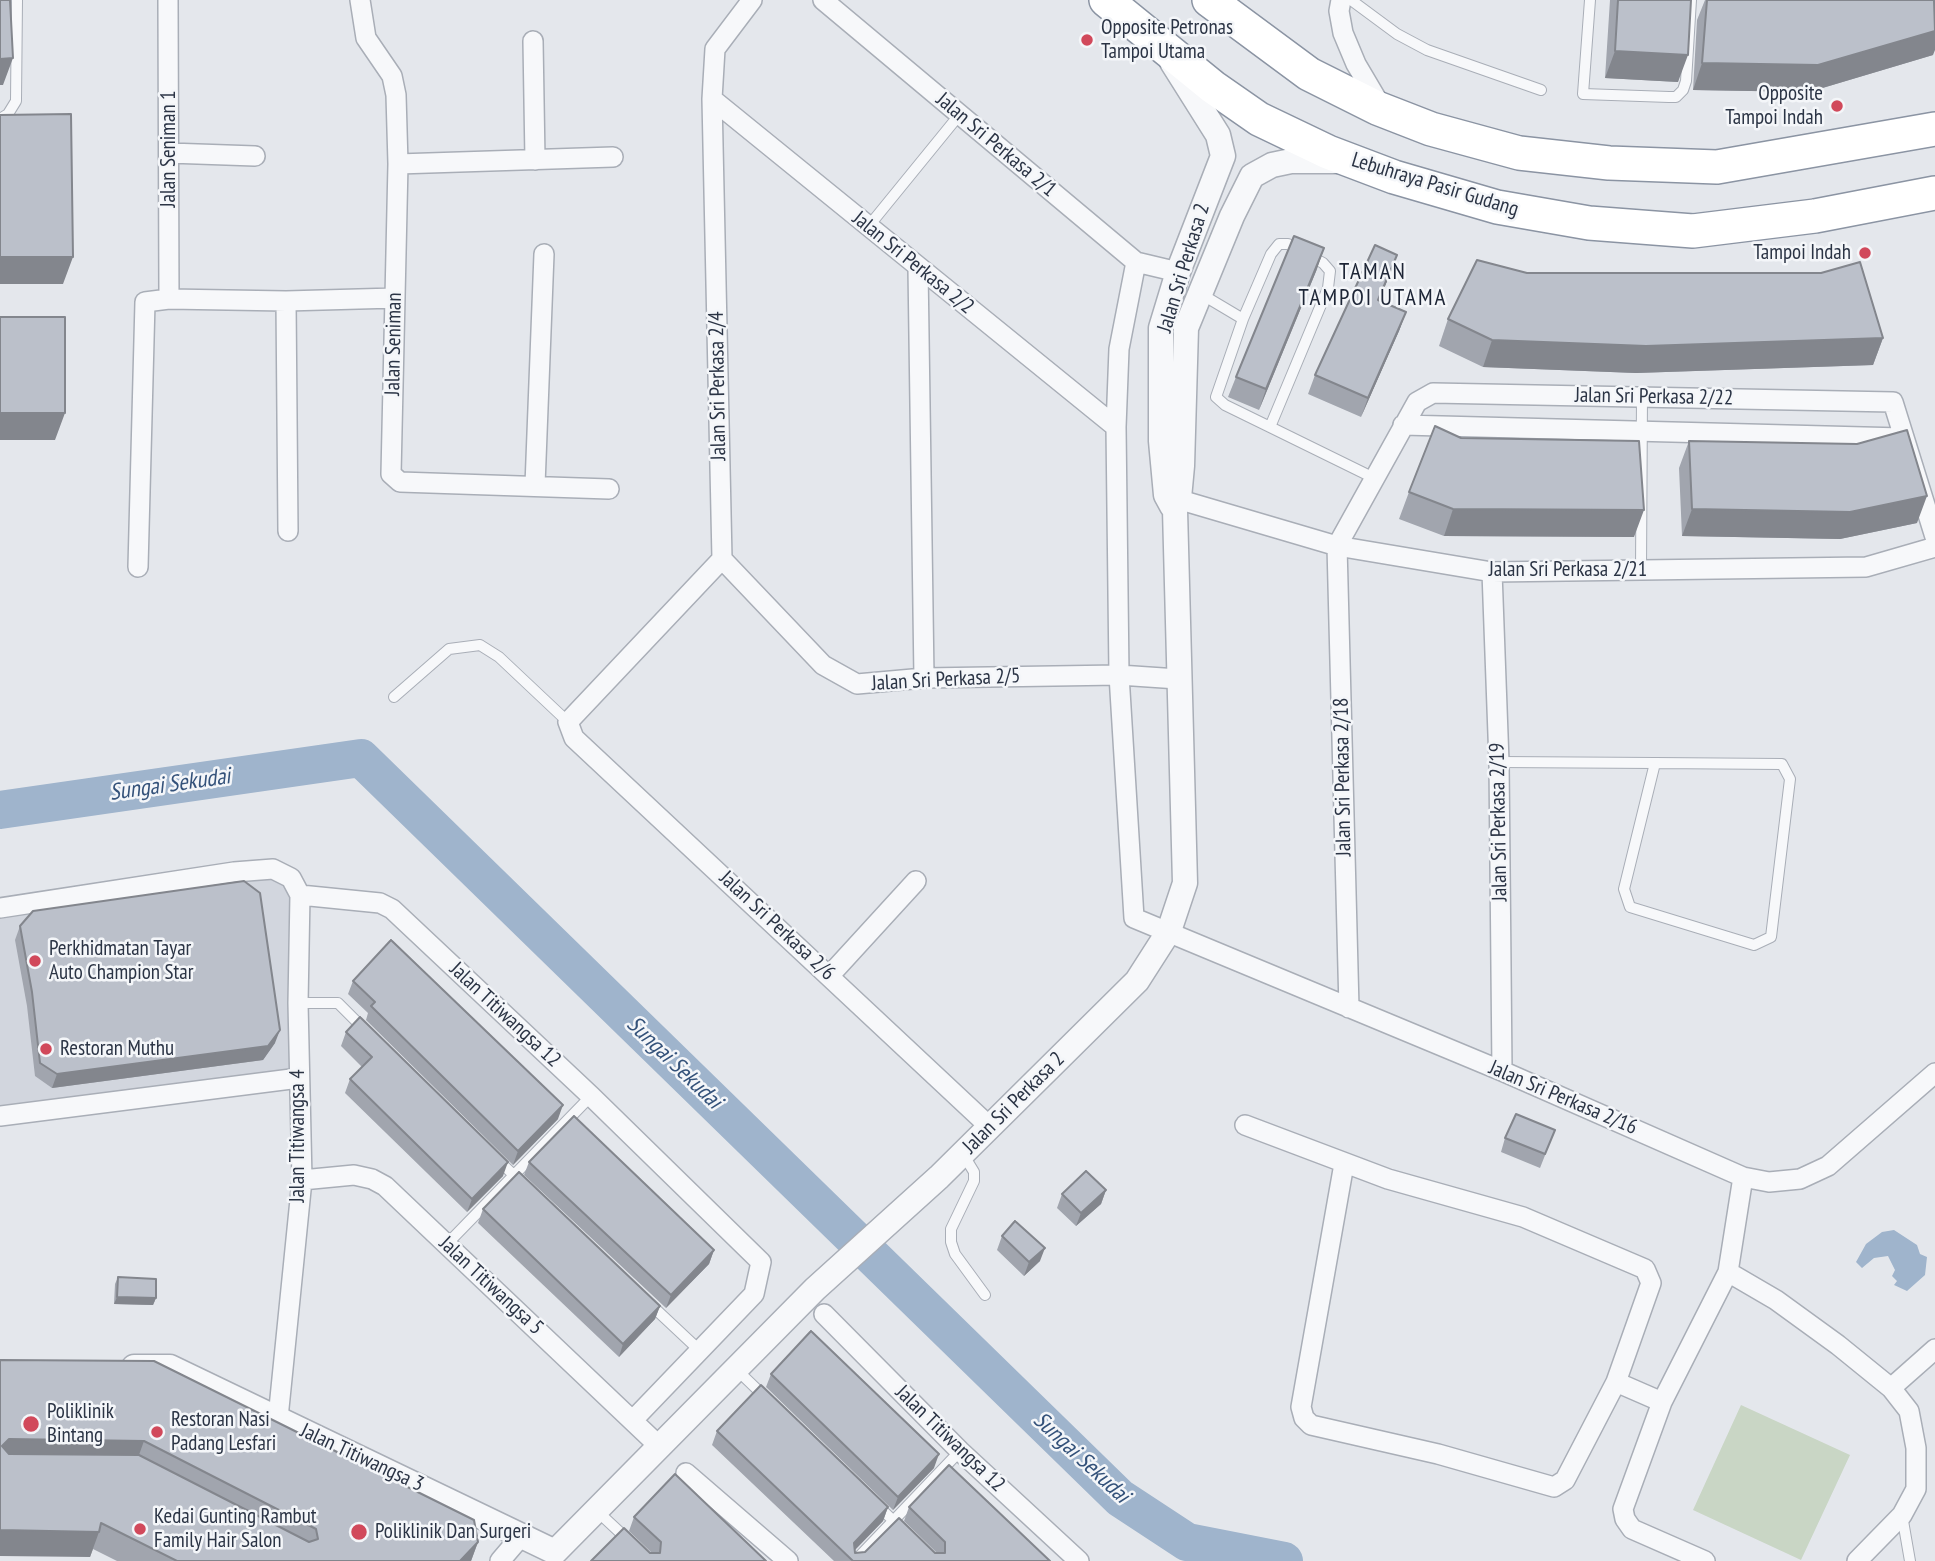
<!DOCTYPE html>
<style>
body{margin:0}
canvas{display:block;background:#e4e7ec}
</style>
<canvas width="1935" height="1561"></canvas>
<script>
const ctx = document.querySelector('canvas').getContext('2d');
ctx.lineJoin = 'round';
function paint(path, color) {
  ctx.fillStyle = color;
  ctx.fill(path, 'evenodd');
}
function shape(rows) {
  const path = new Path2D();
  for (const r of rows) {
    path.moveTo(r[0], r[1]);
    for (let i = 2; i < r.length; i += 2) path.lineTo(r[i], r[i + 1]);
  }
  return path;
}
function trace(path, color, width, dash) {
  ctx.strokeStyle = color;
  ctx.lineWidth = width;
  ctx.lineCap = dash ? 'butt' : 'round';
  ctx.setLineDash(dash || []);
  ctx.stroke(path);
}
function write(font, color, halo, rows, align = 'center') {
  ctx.font = font + ' "PT Sans Narrow",sans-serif';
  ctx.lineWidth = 5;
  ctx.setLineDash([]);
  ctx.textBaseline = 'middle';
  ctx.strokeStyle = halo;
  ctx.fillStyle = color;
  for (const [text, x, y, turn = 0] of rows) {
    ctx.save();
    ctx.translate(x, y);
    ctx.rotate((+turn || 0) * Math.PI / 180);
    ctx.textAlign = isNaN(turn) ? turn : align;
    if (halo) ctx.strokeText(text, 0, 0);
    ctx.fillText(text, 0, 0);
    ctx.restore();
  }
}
const built = shape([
 [270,876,284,885,293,898,291,1070,0,1109,0,916]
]);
const green = shape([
 [1741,1405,1850,1455,1801,1560,1693,1510]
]);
const water = shape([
 [1894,1230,1917,1245,1920,1254,1927,1257,1925,1275,1907,1291,1894,1285,1897,1281,1892,1276,1895,1270,1888,1256,1874,1258,1862,1268,1856,1262,1866,1244,1882,1232]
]);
const river = shape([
 [0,810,361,758,1120,1498,1187,1542,1284,1561]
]);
const service = shape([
 [1351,0,1397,34,1427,50,1541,90],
 [1590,0,1583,94,1669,97,1676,97,1683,90,1686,81,1691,0],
 [0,119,8,114,16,101,17,0],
 [868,227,960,114],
 [1201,294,1243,319],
 [1270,427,1328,288,1330,271,1323,263,1288,244,1279,244,1271,254,1243,319,1216,397,1225,405,1270,427,1376,479],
 [1641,570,1642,396],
 [394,697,449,649,480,645,499,657,568,722],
 [1499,762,1655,763,1782,764,1790,779,1771,937,1754,945,1630,907,1624,889,1655,763],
 [298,1003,338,1003,364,1029],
 [963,1154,974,1172,974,1181,951,1229,951,1242,955,1254,985,1295],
 [497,1159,524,1185],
 [447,1244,591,1096],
 [650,1304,698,1349],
 [736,1369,766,1398],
 [877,1505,902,1529],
 [597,1511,627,1539],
 [1902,1515,1910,1561],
 [855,1561,960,1451]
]);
const minor = shape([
 [168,0,169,299],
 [360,0,366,38,392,76,396,95,398,164,391,474,400,482,609,489],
 [752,0,715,49,712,99,722,559,568,722,574,738,990,1127],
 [823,0,1136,262,1178,272],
 [1341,0,1339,11,1343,33,1356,64,1382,108],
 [533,41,535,160],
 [712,99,1116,427],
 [169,153,255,156],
 [398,164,613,157],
 [1136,262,1119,349,1116,427,1119,675,1134,918,1502,1071,1743,1177,1769,1182,1800,1179,1828,1166,1935,1073],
 [918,268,924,678],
 [286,301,288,531],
 [1403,425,1902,438],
 [535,485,544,254],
 [1167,496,1337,546,1492,572,1866,567,1935,547],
 [722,559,823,665,857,684,924,678,1119,675,1178,679],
 [138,567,145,302,169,299,286,301,395,298],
 [1492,572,1499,762,1502,1071],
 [300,895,380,903,392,909,591,1096,761,1262,754,1294,633,1420],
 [0,908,234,872,273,869,291,878,300,895,298,1003,302,1180,278,1418],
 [830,975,916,881],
 [1349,1008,1337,546,1417,402,1433,393,1893,402,1935,537],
 [0,1116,299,1078],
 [1245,1125,1388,1179,1523,1217,1645,1269,1651,1283,1616,1382],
 [1344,1164,1301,1407,1304,1418,1311,1425,1438,1454,1554,1487,1565,1480,1616,1382,1662,1402],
 [302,1180,354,1175,372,1179,385,1186,659,1446],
 [1728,1272,1743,1177],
 [824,1314,960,1451,1079,1561],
 [1891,1388,1935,1349],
 [686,1473,788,1561],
 [500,1561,523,1534],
 [1705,1561,1632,1529,1625,1519,1623,1509,1662,1402,1728,1272,1776,1300,1838,1345,1891,1388,1909,1411,1916,1448,1916,1489,1902,1515,1857,1561]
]);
const tertiary = shape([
 [1172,506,1166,495,1161,441,1161,328,1178,272,1223,156,1218,135,1172,62],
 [134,1367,170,1367,555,1552,815,1289,939,1177,1137,981,1169,931,1185,883,1175,510,1179,498,1182,466,1186,328,1232,216,1252,176,1272,165,1291,161,1339,161]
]);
const trunk = shape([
 [1106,0,1213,87,1259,119,1328,152,1394,177,1497,207,1589,223,1693,231,1815,216,1935,193],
 [1209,0,1309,74,1377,108,1431,129,1519,153,1609,163,1717,167,1935,129]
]);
const wall = shape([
 [1610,0,1691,0,1678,82,1605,78],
 [1705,0,1934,0,1933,55,1809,92,1693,90,1697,20],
 [1317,269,1259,410,1228,397,1236,377],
 [1527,273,1883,338,1873,365,1636,373,1483,367,1439,346,1448,319],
 [1390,274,1379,300,1406,312,1399,331,1361,417,1308,394,1315,375],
 [1461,438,1634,537,1444,536,1399,519,1409,492],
 [1689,441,1917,523,1840,539,1682,536,1679,468],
 [20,926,275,1043,263,1060,52,1088,35,1076,27,1006,15,940],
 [353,981,558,1119,513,1165,366,1020,368,1013,348,994],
 [346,1032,503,1176,467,1212,345,1093,350,1079,362,1067,341,1046],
 [1555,1130,1540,1168,1501,1152,1505,1138],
 [529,1162,714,1250,709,1264,666,1308,524,1175],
 [1106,1190,1101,1204,1076,1226,1057,1208,1062,1194],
 [483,1209,660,1306,655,1319,619,1357,478,1223],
 [1002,1236,1040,1261,1024,1276,997,1250],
 [118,1277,156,1298,153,1305,114,1304,115,1284],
 [0,1360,478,1542,471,1561,117,1561,93,1549,90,1557],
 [771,1374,934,1468,893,1510,766,1387],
 [717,1431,888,1507,883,1521,855,1550,855,1553,937,1553,904,1521,909,1507,1050,1561,834,1561,712,1445],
 [634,1517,766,1561,650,1553,652,1553,629,1531]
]);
const shadedWall = shape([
 [1935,31,1935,50,1933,55,1809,92,1693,90,1702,63],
 [1615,51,1688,55,1678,82,1605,78],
 [13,58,3,85,0,85,0,59],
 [1324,248,1317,269,1259,410,1266,389],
 [1397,255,1390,274,1371,319,1378,300],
 [0,257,73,257,63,284,0,284],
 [1406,312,1399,331,1361,417,1368,398],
 [1883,338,1873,365,1636,373,1483,367,1492,340],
 [0,413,65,413,55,440,0,440],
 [1927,496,1917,523,1840,539,1682,536,1692,509],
 [1453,509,1644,510,1634,537,1444,536],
 [280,1030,275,1043,263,1060,52,1088,57,1074],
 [563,1105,558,1119,513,1165,518,1151],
 [508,1162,503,1176,467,1212,472,1199],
 [1106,1190,1101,1204,1076,1226,1081,1213],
 [1045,1248,1040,1261,1024,1276,1029,1262],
 [714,1250,709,1264,666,1308,671,1295],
 [117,1297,156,1298,153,1305,114,1304],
 [660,1306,655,1319,619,1357,623,1344],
 [9,1439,144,1441,135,1466,0,1465,2,1446],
 [939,1454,934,1468,893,1510,898,1497],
 [888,1507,883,1521,849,1556,854,1543],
 [0,1530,99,1532,90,1557,0,1556],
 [478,1542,471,1561,460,1561]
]);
const building = shape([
 [0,0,10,0,13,58,0,59,0,0],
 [1618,0,1691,0,1688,55,1615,51,1618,0],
 [1707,0,1934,0,1935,31,1818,65,1702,63,1707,0],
 [71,114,73,257,0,257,0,115,71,114],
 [1294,236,1324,248,1266,389,1236,377,1294,236],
 [1375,245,1397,255,1378,300,1406,312,1368,398,1315,375,1375,245],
 [1477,260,1527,273,1821,273,1860,262,1883,338,1646,346,1492,340,1448,319,1477,260],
 [0,317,65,317,65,413,0,413,0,317],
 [1435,426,1461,438,1639,441,1644,510,1453,509,1409,492,1435,426],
 [1907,430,1927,496,1850,512,1692,509,1689,441,1857,444,1907,430],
 [244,881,260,893,280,1030,268,1046,57,1074,40,1063,32,992,20,926,33,911,244,881],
 [391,940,563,1105,518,1151,371,1006,375,1002,353,981,391,940],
 [360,1017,508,1162,472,1199,350,1079,372,1057,346,1032,360,1017],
 [1516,1114,1555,1130,1545,1154,1505,1138,1516,1114],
 [574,1116,714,1250,671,1295,529,1162,574,1116],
 [1086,1171,1106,1190,1081,1213,1062,1194,1086,1171],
 [519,1172,660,1306,623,1344,483,1209,519,1172],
 [1015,1221,1045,1248,1029,1262,1002,1236,1015,1221],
 [118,1277,156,1279,156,1298,117,1297,118,1277],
 [811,1331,939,1454,898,1497,771,1374,811,1331],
 [0,1360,154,1361,474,1520,478,1542,460,1561,177,1561,101,1523,99,1532,0,1530,0,1360],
 [9,1439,144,1441,316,1529,318,1539,309,1542,139,1455,9,1454,2,1446,9,1439],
 [761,1385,888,1507,854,1543,855,1553,865,1552,899,1518,935,1553,945,1553,945,1542,909,1507,949,1465,1050,1561,853,1561,717,1431,761,1385],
 [675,1474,766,1561,591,1561,624,1528,650,1553,660,1553,661,1542,634,1517,675,1474]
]);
const markers = [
 [1087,40,7,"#d1495b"],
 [1837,106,7,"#d1495b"],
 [1865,253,7,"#d1495b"],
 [35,961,7,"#d1495b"],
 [46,1049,7,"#d1495b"],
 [31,1424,9,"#d1495b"],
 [157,1432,7,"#d1495b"],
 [140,1529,7,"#d1495b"],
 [359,1532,9,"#d1495b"]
];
const poiNames = [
 ["Opposite Petronas",1101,28],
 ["Tampoi Utama",1101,52],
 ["Opposite",1823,94,"right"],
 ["Tampoi Indah",1823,118,"right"],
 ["Tampoi Indah",1851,253,"right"],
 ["Perkhidmatan Tayar",49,949],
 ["Auto Champion Star",49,973],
 ["Restoran Muthu",60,1049],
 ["Poliklinik",47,1412],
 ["Bintang",47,1436],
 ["Restoran Nasi",171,1420],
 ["Padang Lesfari",171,1444],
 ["Kedai Gunting Rambut",154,1517],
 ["Family Hair Salon",154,1541],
 ["Poliklinik Dan Surgeri",375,1532]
];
const streetNames = [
 ["Jalan Sri Perkasa 2/1",996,145,40],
 ["Jalan Seniman 1",169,149,-90],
 ["Lebuhraya Pasir Gudang",1435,185,17],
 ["Jalan Sri Perkasa 2/2",913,263,39],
 ["Jalan Sri Perkasa 2",1184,268,-73],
 ["Jalan Seniman",394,344,-89],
 ["Jalan Sri Perkasa 2/4",718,386,-91],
 ["Jalan Sri Perkasa 2/22",1654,397,1],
 ["Jalan Sri Perkasa 2/21",1568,570],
 ["Jalan Sri Perkasa 2/5",946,680,-3],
 ["Jalan Sri Perkasa 2/18",1343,777,-91],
 ["Jalan Sri Perkasa 2/19",1499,822,-91],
 ["Jalan Sri Perkasa 2/6",777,926,43],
 ["Jalan Titiwangsa 12",505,1015,43],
 ["Jalan Sri Perkasa 2/16",1563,1098,23],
 ["Jalan Sri Perkasa 2",1014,1103,-45],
 ["Jalan Titiwangsa 4",298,1136,-90],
 ["Jalan Titiwangsa 5",491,1286,43],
 ["Jalan Titiwangsa 12",950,1439,44],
 ["Jalan Titiwangsa 3",362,1458,25]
];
const neighbourhoodNames = [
 ["TAMAN",1373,272],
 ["TAMPOI UTAMA",1373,298]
];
const waterNames = [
 ["Sungai Sekudai",170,785,-8],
 ["Sungai Sekudai",674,1063,44],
 ["Sungai Sekudai",1081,1458,43]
];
paint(built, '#d2d6de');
paint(green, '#c9d6c5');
paint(water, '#9fb4cc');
trace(river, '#9fb4cc', 38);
trace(service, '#a9aeb7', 12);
trace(minor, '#a9aeb7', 22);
trace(tertiary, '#a9aeb7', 27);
trace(trunk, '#8b94a3', 36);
trace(service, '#f7f8fa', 10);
trace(minor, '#f7f8fa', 19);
trace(tertiary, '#f7f8fa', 24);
trace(trunk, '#fff', 33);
paint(wall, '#a1a5ae');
paint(shadedWall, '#83868d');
paint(building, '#bbc0ca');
trace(building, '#83868d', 2);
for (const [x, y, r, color] of markers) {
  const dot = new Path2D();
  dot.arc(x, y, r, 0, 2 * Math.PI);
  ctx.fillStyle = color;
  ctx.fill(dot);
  trace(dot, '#f4f6f9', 2.5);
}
write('21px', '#2b3445', '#f4f6f9', poiNames, 'left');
write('21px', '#2b3445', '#f4f6f9', streetNames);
ctx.letterSpacing = '2px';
write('23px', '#1d2536', '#f4f6f9', neighbourhoodNames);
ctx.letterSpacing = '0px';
write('italic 23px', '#34527a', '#f4f6f9', waterNames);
</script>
